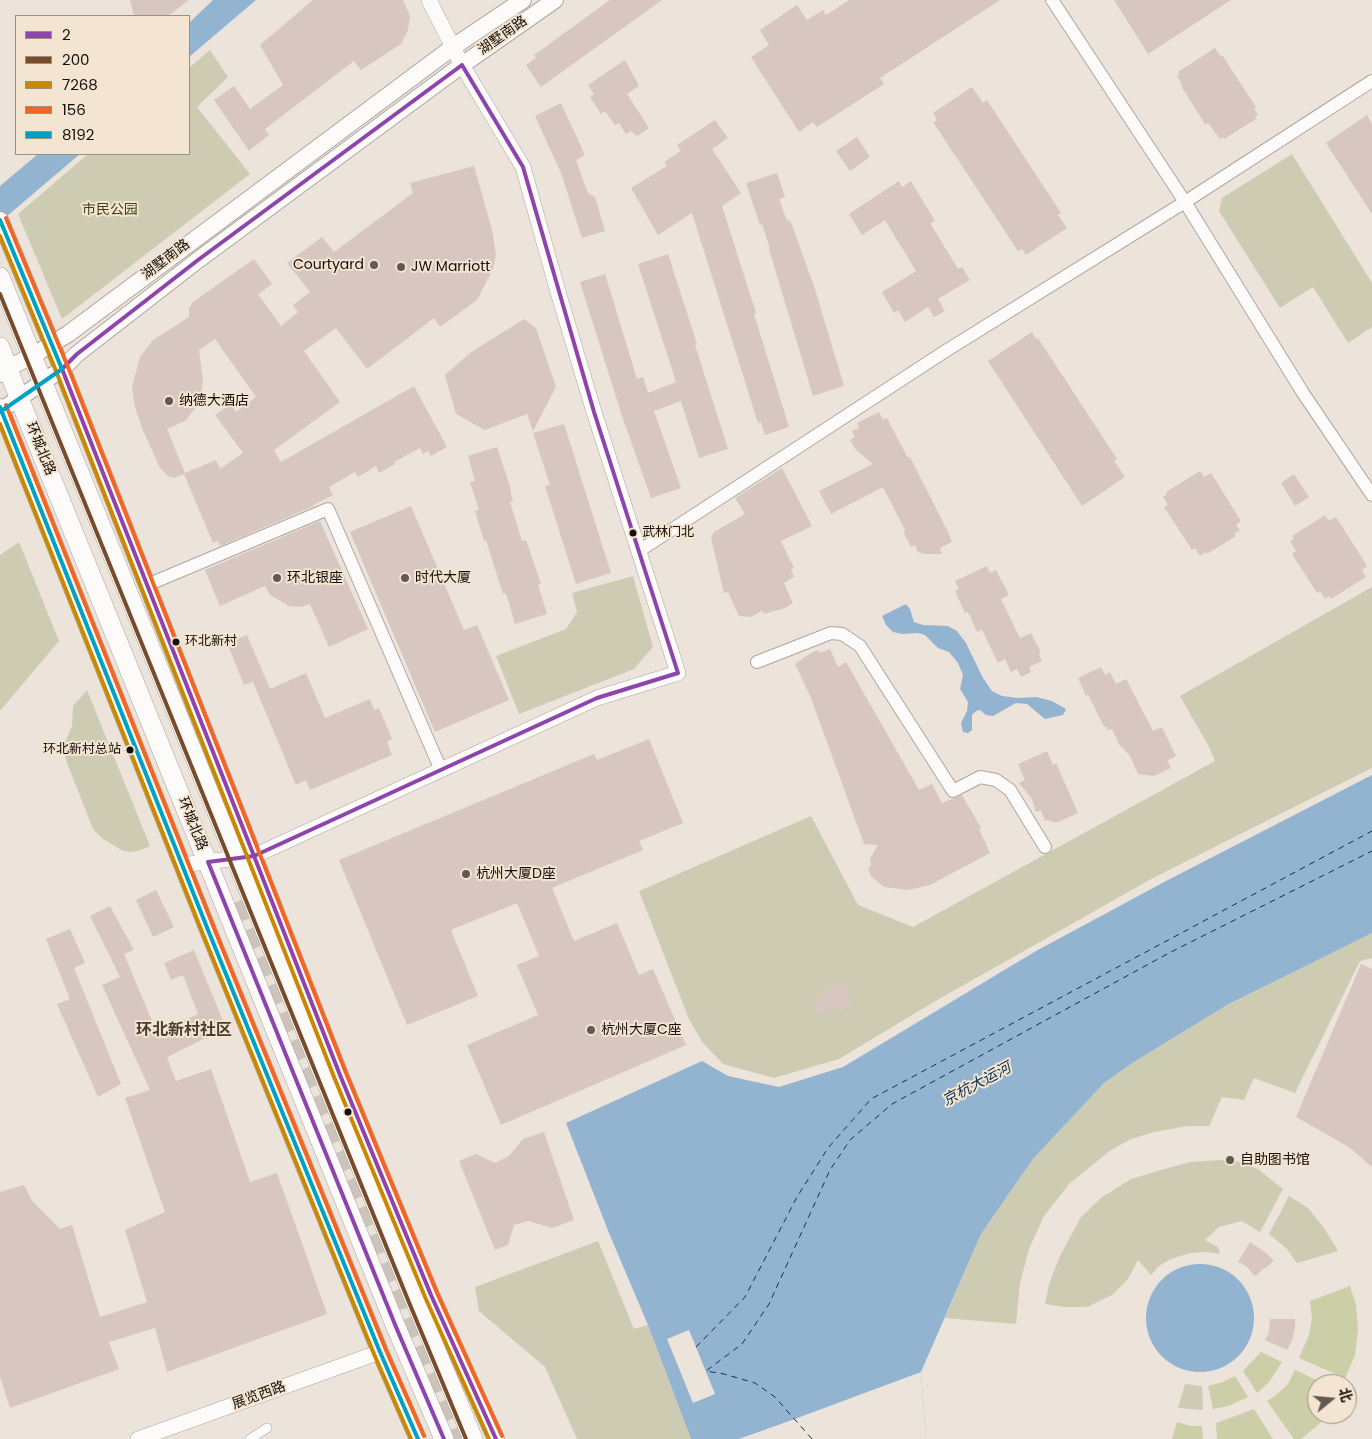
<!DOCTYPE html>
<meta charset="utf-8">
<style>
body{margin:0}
#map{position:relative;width:1372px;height:1439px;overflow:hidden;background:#ece3da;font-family:Poppins,"Noto Sans SC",sans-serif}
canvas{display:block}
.legend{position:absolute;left:15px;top:15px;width:175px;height:140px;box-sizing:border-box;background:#f4e4d2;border:1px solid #9b8f82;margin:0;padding:6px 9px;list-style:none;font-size:15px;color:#15100a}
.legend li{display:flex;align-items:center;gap:10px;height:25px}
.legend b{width:25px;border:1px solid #9b8f82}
.north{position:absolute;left:1307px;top:1374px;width:50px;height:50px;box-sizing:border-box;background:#f4e4d2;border:1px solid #9b8f82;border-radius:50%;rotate:73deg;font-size:14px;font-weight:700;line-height:20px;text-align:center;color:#15100a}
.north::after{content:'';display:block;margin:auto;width:18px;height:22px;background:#605a53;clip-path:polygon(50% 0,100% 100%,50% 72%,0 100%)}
</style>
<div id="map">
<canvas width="1372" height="1439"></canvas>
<ul class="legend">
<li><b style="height:6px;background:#8e44ad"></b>2</li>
<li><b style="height:6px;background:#7a4b2a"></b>200</li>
<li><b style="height:6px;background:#ca8802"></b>7268</li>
<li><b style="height:6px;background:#f26522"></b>156</li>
<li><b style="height:6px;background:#01a1c4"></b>8192</li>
</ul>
<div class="north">北</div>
</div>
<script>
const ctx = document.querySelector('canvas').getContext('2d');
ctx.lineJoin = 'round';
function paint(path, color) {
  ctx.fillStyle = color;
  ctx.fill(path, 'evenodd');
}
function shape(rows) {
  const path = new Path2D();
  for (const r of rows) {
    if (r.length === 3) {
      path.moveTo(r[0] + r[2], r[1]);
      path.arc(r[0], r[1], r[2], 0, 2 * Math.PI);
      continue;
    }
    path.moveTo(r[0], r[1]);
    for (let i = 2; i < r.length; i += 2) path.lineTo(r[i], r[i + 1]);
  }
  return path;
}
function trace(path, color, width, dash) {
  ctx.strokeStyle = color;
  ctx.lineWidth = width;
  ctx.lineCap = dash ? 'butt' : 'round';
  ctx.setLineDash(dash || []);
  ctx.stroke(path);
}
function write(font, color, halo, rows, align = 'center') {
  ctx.font = font + ' Poppins,"Noto Sans SC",sans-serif';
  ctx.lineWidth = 4;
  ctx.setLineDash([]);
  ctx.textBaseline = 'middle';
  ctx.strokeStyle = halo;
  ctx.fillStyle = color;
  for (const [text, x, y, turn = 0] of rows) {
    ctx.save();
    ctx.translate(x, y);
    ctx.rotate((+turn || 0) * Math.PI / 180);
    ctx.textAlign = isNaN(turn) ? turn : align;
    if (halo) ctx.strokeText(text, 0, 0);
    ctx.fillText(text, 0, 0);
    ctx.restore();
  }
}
const green = shape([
 [210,50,228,77,197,107,250,174,62,319,18,214,88,154,189,154,189,68],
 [1292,154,1372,283,1372,327,1348,343,1313,287,1280,308,1219,211,1222,198],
 [19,542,59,641,0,711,0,555],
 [633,576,653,647,634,669,519,714,496,656,566,629,577,612,572,593],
 [1372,587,1372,768,1153,878,932,1003,839,1059,774,1078,723,1064,703,1043,689,1019,639,891,811,816,858,905,913,927,1215,761,1209,747,1180,696],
 [87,690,150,846,141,850,132,852,123,851,103,839,93,829,67,763,64,753,65,743,72,726,73,706],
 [1372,933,1372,958,1360,961,1295,1093,1254,1078,1244,1100,1222,1097,1209,1126,1187,1126,1154,1132,1131,1139,1111,1150,1070,1183,1044,1216,1029,1249,1020,1283,1016,1324,945,1318,981,1234,1033,1159,1104,1083,1134,1062,1227,1005],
 [1222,1160,1241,1162,1258,1169,1283,1189,1260,1232,1242,1221,1219,1227,1205,1240,1218,1247,1220,1254,1206,1252,1190,1253,1171,1259,1159,1266,1151,1275,1138,1260,1128,1279,1112,1295,1087,1307,1064,1307,1045,1304,1049,1284,1060,1256,1081,1217,1101,1198,1131,1179,1161,1170,1190,1162],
 [1289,1196,1308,1208,1324,1228,1338,1251,1297,1263,1286,1248,1269,1234],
 [598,1241,634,1329,648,1325,691,1439,577,1439,545,1367,479,1311,475,1287],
 [1185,1384,1202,1386,1203,1410,1178,1408]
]);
const forest = shape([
 [1350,1286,1356,1305,1358,1330,1355,1355,1345,1378,1299,1358,1309,1335,1312,1319,1310,1301],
 [1261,1352,1282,1362,1269,1382,1257,1393,1243,1371],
 [1295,1370,1325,1384,1317,1384,1317,1414,1328,1414,1318,1425,1301,1439,1294,1439,1267,1401,1275,1396,1288,1384],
 [1235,1376,1248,1397,1228,1406,1213,1409,1208,1386,1223,1382],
 [1254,1409,1273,1439,1217,1439,1216,1423],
 [1177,1422,1191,1426,1202,1426,1203,1439,1172,1439]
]);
const water = shape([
 [213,0,256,0,189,57,189,23],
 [38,154,80,154,0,222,0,186],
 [906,604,910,609,914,622,923,625,948,626,957,631,966,643,983,678,992,691,1002,696,1018,698,1036,697,1052,701,1066,709,1063,715,1045,719,1027,704,1016,703,993,716,986,715,980,710,976,711,972,715,972,730,968,733,963,732,961,723,967,711,968,702,960,689,963,675,958,663,949,652,938,648,925,635,918,633,902,634,893,632,886,625,882,616],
 [1372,775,1372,933,1227,1005,1134,1062,1104,1083,1033,1159,981,1234,921,1372,926,1439,691,1439,648,1325,609,1233,566,1123,702,1061,728,1076,779,1087,843,1067,1036,951,1166,881],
 [1200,1318,54]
]);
const pier = shape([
 [689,1330,715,1394,693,1403,667,1339],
 [921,1372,926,1439,739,1439,792,1420]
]);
const ferry = shape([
 [696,1347,745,1297,797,1197,828,1148,871,1099,1372,831],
 [812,1439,775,1397,755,1383,724,1374,706,1371,742,1344,769,1304,830,1170,850,1140,892,1104,1169,953,1372,851]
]);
const building = shape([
 [130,0,189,0,168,16,134,16],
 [313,0,403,0,410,16,408,30,401,44,361,70,354,61,265,129,269,135,249,151,214,100,234,86,250,109,283,85,260,45],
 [610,0,662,0,541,87,526,65,536,58,534,55],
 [849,0,1000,0,880,78,884,84,817,127,813,122,799,132,751,57,769,45,760,30,797,5,807,20,823,10,826,15],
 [1114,0,1231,0,1148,54],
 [1215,48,1220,56,1222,55,1256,107,1254,108,1258,115,1255,117,1256,119,1224,139,1223,137,1220,139,1208,123,1205,124,1181,86,1182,85,1177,76,1180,74,1178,72],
 [625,60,639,86,627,94,649,128,637,136,631,131,626,134,619,123,615,125,605,111,601,114,590,97,594,94,588,85],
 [972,87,983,103,987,100,1061,213,1058,215,1067,228,1026,255,1022,249,1018,251,933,122,937,120,933,113],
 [561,103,585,155,576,160,588,193,595,197,605,231,582,238,561,173,535,116],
 [1367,115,1372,124,1372,214,1326,143],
 [715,120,728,138,712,149,741,193,722,206,756,313,754,314,789,427,765,435,761,422,758,423,692,213,658,235,631,188,667,166,664,162,681,151,677,145],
 [857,137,870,157,850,171,836,151],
 [474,166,492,230,496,254,493,269,477,300,440,327,434,318,367,369,336,328,304,351,340,402,274,450,281,462,414,386,447,447,431,456,428,451,423,454,420,448,394,462,395,464,379,473,376,466,358,477,355,472,329,487,333,495,313,505,314,506,220,546,218,541,213,543,184,474,174,478,168,476,160,468,142,428,135,407,132,387,140,357,153,340,189,317,189,308,193,302,254,259,272,284,258,294,281,326,298,312,293,305,310,292,287,263,322,237,334,252,413,193,410,183],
 [215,339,256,397,236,412,230,404,215,415,243,453,220,469,216,460,185,473,167,429,185,421,200,402,203,381,199,350],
 [777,173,785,197,779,199,787,221,790,220,814,286,844,386,813,396,769,249,770,249,762,224,760,225,746,183],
 [899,181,902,187,911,181,935,221,930,223,958,269,962,267,970,280,938,299,945,311,934,317,928,307,905,322,898,310,894,313,882,292,916,271,885,220,862,235,849,214],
 [668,254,697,344,695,345,728,449,699,458,681,401,654,411,681,488,651,498,622,416,580,282,605,274,637,379,643,377,648,393,676,382,638,264],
 [524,319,536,328,556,387,533,431,527,414,485,430,456,414,445,375,470,353],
 [1032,332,1036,339,1038,338,1117,459,1114,461,1125,477,1082,506,988,361],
 [879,412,883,420,887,418,908,458,910,457,948,532,952,542,940,548,942,554,925,554,918,552,915,545,911,547,903,531,905,530,883,487,831,514,819,491,873,464,856,450,850,440,855,437,852,431,859,428,857,423],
 [564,424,611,573,576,584,545,486,550,485,533,433],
 [497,447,511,490,510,490,513,501,510,502,522,541,526,540,541,584,538,585,547,614,515,624,506,593,503,594,486,540,484,541,475,511,479,510,470,482,475,481,468,456],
 [782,468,812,526,781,541,794,568,791,569,794,577,784,583,793,603,785,608,764,614,762,611,751,617,739,616,728,592,724,593,711,538,714,532,745,514,735,498],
 [1200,471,1204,477,1211,473,1241,521,1236,525,1240,530,1234,534,1236,536,1207,554,1206,552,1200,556,1195,548,1192,550,1164,507,1168,505,1163,497,1167,494,1166,492],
 [1294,474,1309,497,1295,506,1281,483],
 [411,506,464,630,477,625,509,700,435,732,350,532],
 [1325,515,1329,521,1336,517,1367,566,1362,570,1366,577,1331,599,1329,596,1325,599,1320,591,1317,593,1292,554,1296,551,1290,541,1294,538,1292,536],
 [320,521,368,629,329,647,310,604,300,607,289,606,270,595,265,586,220,606,205,570],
 [987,566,990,573,996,570,1009,595,1001,599,1020,638,1031,633,1041,653,1039,654,1042,661,1029,667,1031,672,1021,677,1017,669,1011,672,1005,659,998,663,982,630,977,632,968,612,965,613,955,591,959,589,955,581],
 [247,635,270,689,306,673,325,718,370,699,374,710,379,708,392,739,387,742,392,755,310,790,306,780,296,785,253,682,244,685,227,643],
 [830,649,838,667,846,662,919,790,932,784,942,803,962,795,981,828,979,829,990,853,930,885,908,890,884,887,871,876,868,868,871,866,870,859,878,845,864,844,811,698,795,664,809,654,818,650,820,653],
 [1101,667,1105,675,1110,672,1116,684,1126,679,1153,731,1162,727,1176,756,1167,761,1171,768,1154,776,1138,774,1130,756,1119,744,1112,729,1108,730,1106,726,1104,727,1088,694,1086,696,1078,678],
 [649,739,683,823,639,841,643,850,552,888,574,941,617,923,639,975,653,969,686,1045,501,1125,467,1045,538,1015,517,965,539,956,517,903,451,930,478,996,407,1025,339,860,594,754,597,760],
 [1047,751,1053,765,1056,763,1078,813,1056,823,1048,820,1045,821,1041,810,1036,812,1032,799,1019,783,1025,780,1018,764],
 [156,890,174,927,153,937,136,900],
 [110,906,134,950,124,954,157,1033,198,1014,183,975,171,980,164,963,194,950,226,1028,167,1057,176,1081,211,1069,250,1182,277,1173,327,1314,167,1372,155,1328,109,1342,119,1369,10,1408,0,1377,0,1192,24,1185,32,1201,60,1229,72,1225,100,1317,147,1302,125,1230,165,1212,125,1098,150,1090,102,985,120,977,90,916],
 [70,929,85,963,74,968,121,1084,98,1097,57,1004,70,999,46,939],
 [1361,964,1372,969,1372,1167,1349,1147,1296,1117],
 [841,981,852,1005,840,1011,838,1006,820,1016,811,1001,827,991,826,988],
 [544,1132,574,1220,552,1228,528,1221,514,1225,508,1245,495,1250,459,1161,476,1154,495,1163,509,1156,523,1139],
 [1250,1242,1266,1253,1274,1261,1255,1276,1246,1266,1238,1262],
 [1270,1319,1295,1319,1295,1328,1292,1340,1287,1350,1265,1340,1269,1332]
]);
const trunkTunnel = shape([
 [234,903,460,1439]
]);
const pedestrian = shape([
 [250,1439,267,1428]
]);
const minor = shape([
 [1052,0,1185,202,1303,393,1372,495],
 [639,551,944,352,1185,202,1372,81],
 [147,585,328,509,441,770],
 [757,662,831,633,842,634,860,646,953,791,980,777,996,780,1010,790,1045,847]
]);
const tertiary = shape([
 [182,865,254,856,597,698,678,673,594,412,558,292,523,167,462,65,429,0],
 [138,1439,380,1352]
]);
const secondary = shape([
 [0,220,62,369,340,1075,431,1295,496,1439],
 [0,374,8,368,32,356,68,334,453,47,523,0],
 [9,405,62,369,77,354,198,260,462,65,555,0],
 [0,407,208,930,380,1352,418,1439]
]);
const primary = shape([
 [0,277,414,1298,473,1439],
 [0,347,19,398,396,1327,444,1439]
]);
const bus1 = shape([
 [462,65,523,167,594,412,678,673,597,698,254,856,62,369,77,354,198,260,462,65],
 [254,856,340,1075,431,1295,496,1439],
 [254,856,208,862,396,1327,444,1439]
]);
const bus2 = shape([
 [0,294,408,1300,466,1439]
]);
const bus3 = shape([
 [0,236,56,371,334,1077,425,1297,489,1439],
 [0,424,202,932,374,1354,411,1439]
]);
const bus4 = shape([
 [6,218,68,367,346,1073,437,1293,502,1436],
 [6,405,214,928,386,1350,424,1436]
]);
const bus5 = shape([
 [0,220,62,369,0,412],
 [0,407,208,930,380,1352,418,1439]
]);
const markers = [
 [374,265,5,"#605a53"],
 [401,267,5,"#605a53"],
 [169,401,5,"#605a53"],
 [633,533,4.5,"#15100a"],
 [277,578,5,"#605a53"],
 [405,578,5,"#605a53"],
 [176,642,4.5,"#15100a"],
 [130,750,4.5,"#15100a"],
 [466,874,5,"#605a53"],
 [591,1030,5,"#605a53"],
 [348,1112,4.5,"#15100a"],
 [1230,1160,5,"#605a53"]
];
const busNames = [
 ["武林门北",642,533],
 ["环北新村",185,642],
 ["环北新村总站",121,750,"right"]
];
const streetNames = [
 ["湖墅南路",503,36,-35],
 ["湖墅南路",166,260,-37],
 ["环城北路",40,449,68],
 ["环城北路",192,824,68],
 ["展览西路",259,1396,-20]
];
const parkNames = [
 ["市民公园",110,210]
];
const poiNames = [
 ["Courtyard",364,265,"right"],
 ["JW Marriott",411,267],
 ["纳德大酒店",179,401],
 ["环北银座",287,578],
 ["时代大厦",415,578],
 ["杭州大厦D座",476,874],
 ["杭州大厦C座",601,1030],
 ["自助图书馆",1240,1160]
];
const waterNames = [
 ["京杭大运河",977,1085,-28]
];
const quarterNames = [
 ["环北新村社区",184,1031]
];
paint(green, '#cdccb3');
paint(forest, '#cccea7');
paint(water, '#93b4d0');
paint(pier, '#ece3da');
trace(ferry, '#0b3350', 1, [6, 5]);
paint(building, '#d8c7c0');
trace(trunkTunnel, '#ccc3bb', 20, [20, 10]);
trace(pedestrian, '#ada6a0', 10);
trace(minor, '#ada6a0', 14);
trace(tertiary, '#ada6a0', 16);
trace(secondary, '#ada6a0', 18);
trace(primary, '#ada6a0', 20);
trace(pedestrian, '#fcfbf9', 9);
trace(minor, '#fcfbf9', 12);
trace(tertiary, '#fcfbf9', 15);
trace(secondary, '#fcfbf9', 16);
trace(primary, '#fcfbf9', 19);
trace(bus1, '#8e44ad', 4);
trace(bus2, '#7a4b2a', 4);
trace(bus3, '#ca8802', 4);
trace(bus4, '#f26522', 4);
trace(bus5, '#01a1c4', 4);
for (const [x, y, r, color] of markers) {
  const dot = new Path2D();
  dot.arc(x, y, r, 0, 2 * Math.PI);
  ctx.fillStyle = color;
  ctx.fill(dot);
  trace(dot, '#f4e4d2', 2);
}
write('13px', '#15100a', '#f4e4d2', busNames, 'left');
write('14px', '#15100a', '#f4e4d2', streetNames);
write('14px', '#3d4314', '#f4e4d2', parkNames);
write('14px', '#15100a', '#f4e4d2', poiNames, 'left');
write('italic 15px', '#0b3350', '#f4e4d2', waterNames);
write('bold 16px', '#493d2e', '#f4e4d2', quarterNames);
</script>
